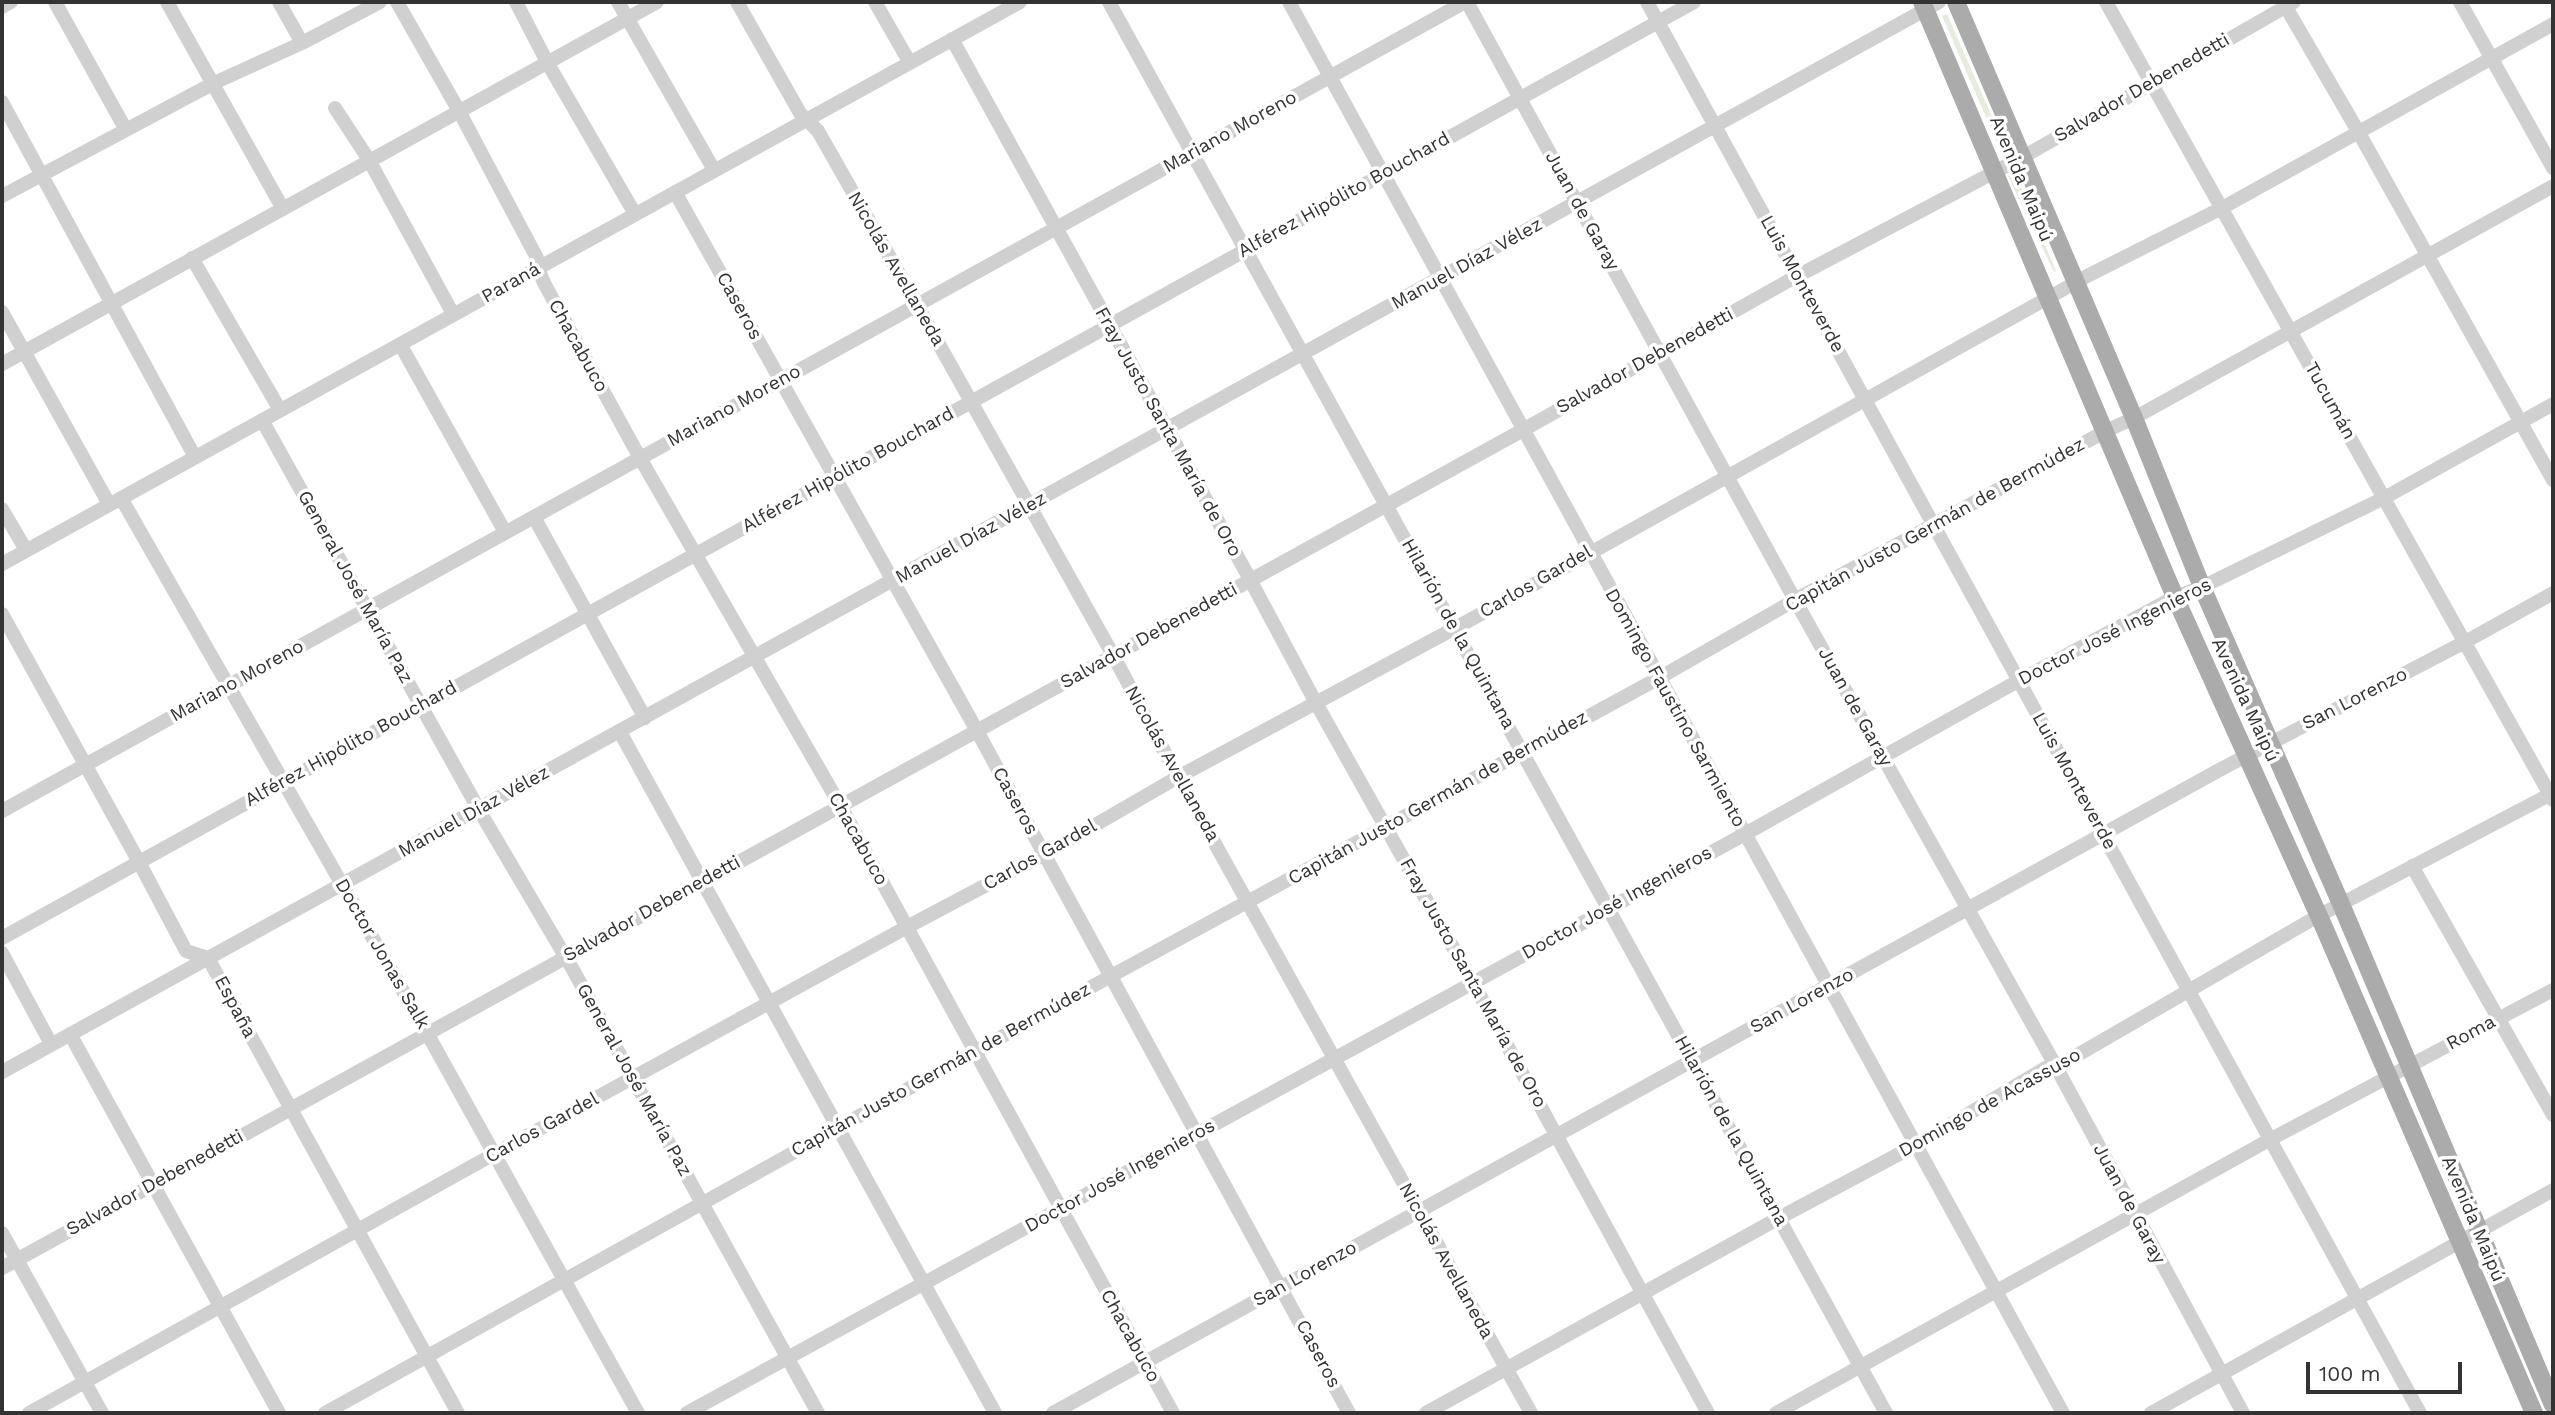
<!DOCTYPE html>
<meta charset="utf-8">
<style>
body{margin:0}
#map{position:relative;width:2555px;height:1415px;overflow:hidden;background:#fff;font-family:"Work Sans",sans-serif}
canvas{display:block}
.frame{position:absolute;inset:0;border:4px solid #333;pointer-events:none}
.scale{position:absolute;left:2306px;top:1362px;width:156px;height:32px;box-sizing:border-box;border:4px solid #333;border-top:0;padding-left:9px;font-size:21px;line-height:24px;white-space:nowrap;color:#333;-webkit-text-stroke:5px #fff;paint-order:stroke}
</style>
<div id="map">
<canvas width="2555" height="1415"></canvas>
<div class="frame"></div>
<div class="scale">100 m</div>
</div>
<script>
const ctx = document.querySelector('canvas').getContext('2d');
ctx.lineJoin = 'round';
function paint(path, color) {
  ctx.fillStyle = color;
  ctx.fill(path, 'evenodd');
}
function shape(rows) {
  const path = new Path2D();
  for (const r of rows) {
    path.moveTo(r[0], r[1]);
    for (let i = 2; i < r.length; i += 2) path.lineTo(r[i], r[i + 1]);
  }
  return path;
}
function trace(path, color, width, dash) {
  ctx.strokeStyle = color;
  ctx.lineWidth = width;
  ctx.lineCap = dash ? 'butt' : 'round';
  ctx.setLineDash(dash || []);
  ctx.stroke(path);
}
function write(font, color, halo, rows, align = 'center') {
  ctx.font = font + ' "Work Sans",sans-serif';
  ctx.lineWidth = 7;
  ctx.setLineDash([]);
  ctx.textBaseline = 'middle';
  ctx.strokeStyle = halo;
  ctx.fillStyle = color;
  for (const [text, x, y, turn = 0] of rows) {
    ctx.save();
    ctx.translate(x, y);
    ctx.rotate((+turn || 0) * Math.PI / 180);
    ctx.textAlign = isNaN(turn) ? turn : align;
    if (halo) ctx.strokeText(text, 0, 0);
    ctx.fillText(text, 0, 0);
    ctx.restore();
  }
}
const green = shape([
 [1947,14,2004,144,1999,147,1942,16],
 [2015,172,2056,271,2054,272,2008,176]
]);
const minor = shape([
 [55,2,126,130],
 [167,2,283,209],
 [279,2,302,43],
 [397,2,459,111,537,258,538,268,544,283,640,458,840,805,1173,1413],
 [516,2,547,62,635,214],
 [618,2,714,170],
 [737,2,800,113,818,131,917,305,1113,655,1178,777,1531,1413],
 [875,2,910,63],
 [1109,2,1886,1413],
 [1289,2,2063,1413],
 [1467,2,1795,600,2054,1063,2243,1413],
 [1647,2,2420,1413],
 [2106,2,2553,800],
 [2283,2,2359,133,2553,480],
 [2460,2,2553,168],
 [2,7,11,2],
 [952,39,1246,572,1316,703,1473,983,1708,1413],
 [2,102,195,457],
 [335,108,369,160,453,314],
 [675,192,971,720,1349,1413],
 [2,196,214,83,302,43,380,2],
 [192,258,280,410],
 [2,312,109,504],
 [400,344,505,532],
 [2,364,657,2],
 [262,420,479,810,572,968,818,1413],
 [121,498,427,1033,638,1413],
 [2,509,26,550],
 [534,517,645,718],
 [2,564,1020,2],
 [2,614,139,862,186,951,208,958,458,1413],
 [620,732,995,1413],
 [2,811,1465,2],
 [2412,866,2553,1115],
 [2,938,1694,2],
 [2,953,51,1044],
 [70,1034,279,1413],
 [2,1072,1939,2],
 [2,1233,102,1413],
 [2,1268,1514,435,1788,281,2023,157,2294,2],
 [29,1413,494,1154,907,927,1045,854,1178,777,1470,620,2089,275,2222,208,2553,24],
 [325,1413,1111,976,1659,678,1795,600,2106,431,2134,418,2553,186],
 [687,1413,1745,834,2018,681,2175,597,2202,587,2384,498,2553,404],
 [1053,1413,2223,768,2465,642,2553,593],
 [1426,1413,1779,1218,1916,1145,2054,1063,2062,1064,2067,1061,2318,916,2553,793],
 [1776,1413,2271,1139,2553,990],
 [2151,1413,2553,1190]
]);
const major = shape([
 [1922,2,2175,597,2323,925,2534,1413],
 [1956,2,2134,418,2202,587,2341,904,2553,1405]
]);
const streetNames = [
 ["Salvador Debenedetti",2142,88,-30],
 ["Mariano Moreno",1230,132,-29],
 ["Avenida Maipú",2021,179,67],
 ["Alférez Hipólito Bouchard",1344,195,-29],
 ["Juan de Garay",1582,211,61],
 ["Manuel Díaz Vélez",1467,264,-29],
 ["Nicolás Avellaneda",896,269,60],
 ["Paraná",511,283,-29],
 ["Luis Monteverde",1802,284,61],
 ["Caseros",739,306,61],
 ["Chacabuco",578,346,61],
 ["Salvador Debenedetti",1645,361,-29],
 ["Tucumán",2330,401,61],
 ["Mariano Moreno",734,406,-29],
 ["Fray Justo Santa María de Oro",1168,432,61],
 ["Alférez Hipólito Bouchard",848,470,-29],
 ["Capitán Justo Germán de Bermúdez",1935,525,-29],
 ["Manuel Díaz Vélez",971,538,-29],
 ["Carlos Gardel",1536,582,-30],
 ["General José María Paz",355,587,61],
 ["Doctor José Ingenieros",2115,632,-27],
 ["Hilarión de la Quintana",1458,634,61],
 ["Salvador Debenedetti",1149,636,-29],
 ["Mariano Moreno",237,681,-29],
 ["San Lorenzo",2355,699,-27],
 ["Avenida Maipú",2245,700,65],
 ["Juan de Garay",1855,707,61],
 ["Domingo Faustino Sarmiento",1675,708,61],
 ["Alférez Hipólito Bouchard",351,744,-29],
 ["Nicolás Avellaneda",1172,764,61],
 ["Luis Monteverde",2074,781,61],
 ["Capitán Justo Germán de Bermúdez",1438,798,-29],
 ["Caseros",1015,801,61],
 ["Manuel Díaz Vélez",474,812,-29],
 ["Chacabuco",858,839,61],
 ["Carlos Gardel",1040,855,-29],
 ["Doctor José Ingenieros",1617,903,-29],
 ["Salvador Debenedetti",652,909,-29],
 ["Doctor Jonas Salk",382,954,60],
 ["Fray Justo Santa María de Oro",1473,983,61],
 ["San Lorenzo",1802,1001,-29],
 ["España",235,1007,62],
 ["Roma",2471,1033,-28],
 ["Capitán Justo Germán de Bermúdez",941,1070,-29],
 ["General José María Paz",634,1080,61],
 ["Domingo de Acassuso",1990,1103,-29],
 ["Carlos Gardel",542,1128,-29],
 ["Hilarión de la Quintana",1731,1131,61],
 ["Doctor José Ingenieros",1120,1176,-29],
 ["Salvador Debenedetti",155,1183,-29],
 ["Juan de Garay",2129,1204,62],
 ["Avenida Maipú",2473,1219,67],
 ["Nicolás Avellaneda",1446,1261,61],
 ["San Lorenzo",1305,1274,-29],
 ["Chacabuco",1130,1336,61],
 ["Caseros",1318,1354,62]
];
paint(green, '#e6ecdf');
trace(minor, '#d0d0d0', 14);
trace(major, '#ababab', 18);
write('19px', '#333', '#fff', streetNames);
</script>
